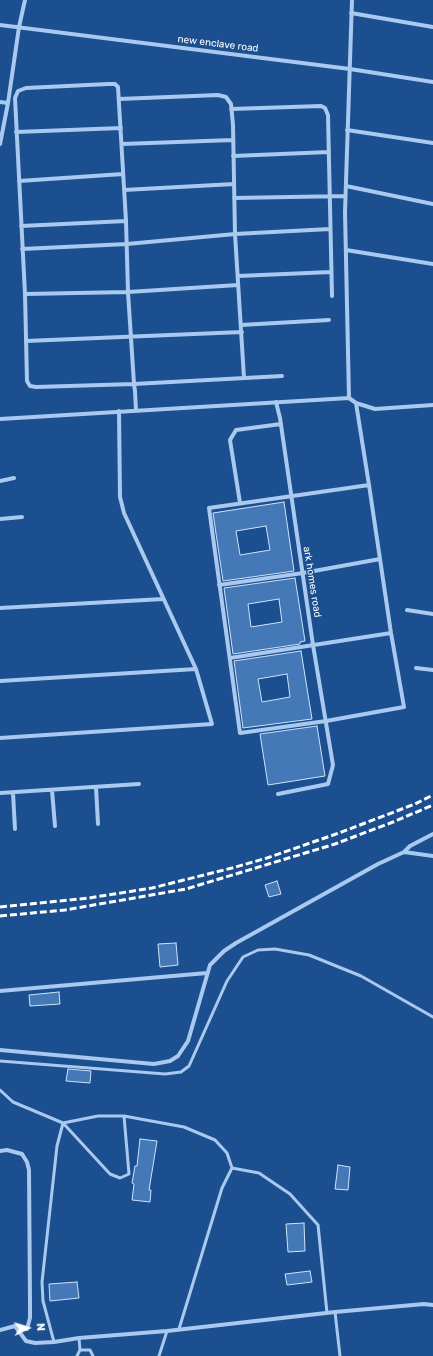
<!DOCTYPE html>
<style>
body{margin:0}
#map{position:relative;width:433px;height:1356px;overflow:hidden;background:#1b4f8f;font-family:Rubik,sans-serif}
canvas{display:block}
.north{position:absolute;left:8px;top:1308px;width:40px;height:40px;-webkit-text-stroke:3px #1b4f8f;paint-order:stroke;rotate:86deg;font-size:11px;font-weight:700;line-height:16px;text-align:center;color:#fff}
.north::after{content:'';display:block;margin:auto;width:14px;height:18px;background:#fff;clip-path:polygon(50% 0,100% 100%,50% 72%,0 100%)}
</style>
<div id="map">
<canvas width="433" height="1356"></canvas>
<div class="north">N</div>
</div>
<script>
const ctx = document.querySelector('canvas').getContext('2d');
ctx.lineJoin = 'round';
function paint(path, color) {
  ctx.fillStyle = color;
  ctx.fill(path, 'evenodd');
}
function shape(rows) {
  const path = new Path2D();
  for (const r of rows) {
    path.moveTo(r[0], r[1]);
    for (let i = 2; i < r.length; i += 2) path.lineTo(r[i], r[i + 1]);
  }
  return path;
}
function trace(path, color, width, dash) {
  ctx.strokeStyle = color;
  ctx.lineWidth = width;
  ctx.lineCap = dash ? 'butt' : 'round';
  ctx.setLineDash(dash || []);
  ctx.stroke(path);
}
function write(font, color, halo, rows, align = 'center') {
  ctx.font = font + ' Rubik,sans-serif';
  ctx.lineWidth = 3;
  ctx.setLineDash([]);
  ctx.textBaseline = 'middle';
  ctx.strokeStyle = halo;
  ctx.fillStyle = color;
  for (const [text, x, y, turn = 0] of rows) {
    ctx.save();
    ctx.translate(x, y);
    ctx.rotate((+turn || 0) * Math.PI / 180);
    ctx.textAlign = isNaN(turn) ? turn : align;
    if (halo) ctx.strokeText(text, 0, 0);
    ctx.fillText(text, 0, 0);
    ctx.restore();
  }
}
const building = shape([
 [284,502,294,571,223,581,213,513,284,502],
 [266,526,270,550,240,555,236,531,266,526],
 [295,578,305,641,300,642,300,644,233,654,224,588,295,578],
 [279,599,282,622,251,627,248,604,279,599],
 [301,651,312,719,243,728,234,661,301,651],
 [287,674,290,697,262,702,258,679,287,674],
 [317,726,325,776,268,785,260,734,317,726],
 [277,881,281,894,269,897,265,885,277,881],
 [176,943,178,965,160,967,158,944,176,943],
 [59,992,60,1004,30,1006,29,995,59,992],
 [68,1069,91,1071,90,1083,66,1081,68,1069],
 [140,1139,157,1141,149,1190,151,1190,150,1202,132,1200,134,1184,132,1183,135,1166,137,1166,140,1139],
 [338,1165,350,1167,348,1190,335,1189,338,1165],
 [304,1223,305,1251,288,1252,286,1224,304,1223],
 [310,1271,312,1282,287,1285,285,1274,310,1271],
 [77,1282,79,1298,50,1301,49,1284,77,1282]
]);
const service = shape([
 [0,1061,165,1074,181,1072,189,1066,227,981,243,957,258,950,275,949,309,955,361,976,433,1017],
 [0,1090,13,1102,63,1123,110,1174,120,1178,129,1174,124,1116],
 [63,1123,98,1116,124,1116,184,1127,215,1140,227,1153,232,1168,222,1188,179,1329],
 [232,1168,259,1173,290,1194,318,1225,327,1313],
 [335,1312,340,1356],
 [54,1342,43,1301,42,1282,57,1146,63,1123],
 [80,1350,90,1350,93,1356],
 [77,1356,80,1350,79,1338],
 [159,1356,167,1331]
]);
const minor = shape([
 [351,13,433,27],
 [0,25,350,69,433,82],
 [119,99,218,95,226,97,231,104,233,125,235,234,244,378],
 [0,102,8,103],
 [231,109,321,106,325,108,328,115,332,296],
 [347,130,433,143],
 [16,132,121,128],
 [0,144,8,103,19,27,25,0],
 [122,144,233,140],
 [233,156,329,152],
 [19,181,123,174],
 [346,186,433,204],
 [124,190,234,184],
 [234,198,345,196],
 [21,226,126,221],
 [22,249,127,244,235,234,330,229],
 [346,250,433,264],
 [238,276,331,272],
 [25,294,128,292,238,285],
 [241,325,329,320],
 [26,341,242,332],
 [349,398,345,212,352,0],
 [276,402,280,418,313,645,333,765,328,784,278,794],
 [356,403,369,485,391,633,404,707,326,721,240,733,209,508,369,485],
 [136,411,135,391,134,384,128,292,126,221,118,87,115,84,108,84,26,88,18,91,15,98,25,294,27,381,30,386,36,387,134,384,282,376],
 [0,419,349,398,356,403,375,409,433,405],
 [0,481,14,478],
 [240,503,230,440,236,430,281,424],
 [0,519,22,517],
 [219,585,303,573,380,559],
 [0,608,163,599],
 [407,610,433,614],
 [230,658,391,633],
 [416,668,433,670],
 [0,681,196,669],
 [0,738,212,724,196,669,124,513,120,497,119,411],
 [96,787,98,824],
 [52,790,55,826],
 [0,793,139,784],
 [13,793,15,829],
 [404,852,433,856],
 [0,991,207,973],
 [0,1050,154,1064,170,1061,178,1056,188,1041,210,965,224,951,236,943,378,864,404,852,410,846,433,834],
 [0,1151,7,1150,22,1154,27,1162,29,1170,30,1303,30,1318,27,1329,15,1326,0,1330],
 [15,1326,26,1341,35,1343,54,1342,79,1338,167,1331,335,1312,424,1304,433,1305]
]);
const rail = shape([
 [0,907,89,898,152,888,232,868,267,858,339,833,415,804,433,795],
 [0,916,65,910,186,889,335,844,393,822,433,805]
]);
const streetNames = [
 ["new enclave road",218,44,7],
 ["ark homes road",312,582,81]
];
paint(building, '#4478b7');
trace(building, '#cfe3fa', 1);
trace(service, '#a9c9ee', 3);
trace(minor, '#a9c9ee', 4);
trace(rail, '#fff', 3, [7, 3]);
write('10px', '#fff', '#1b4f8f', streetNames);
</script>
